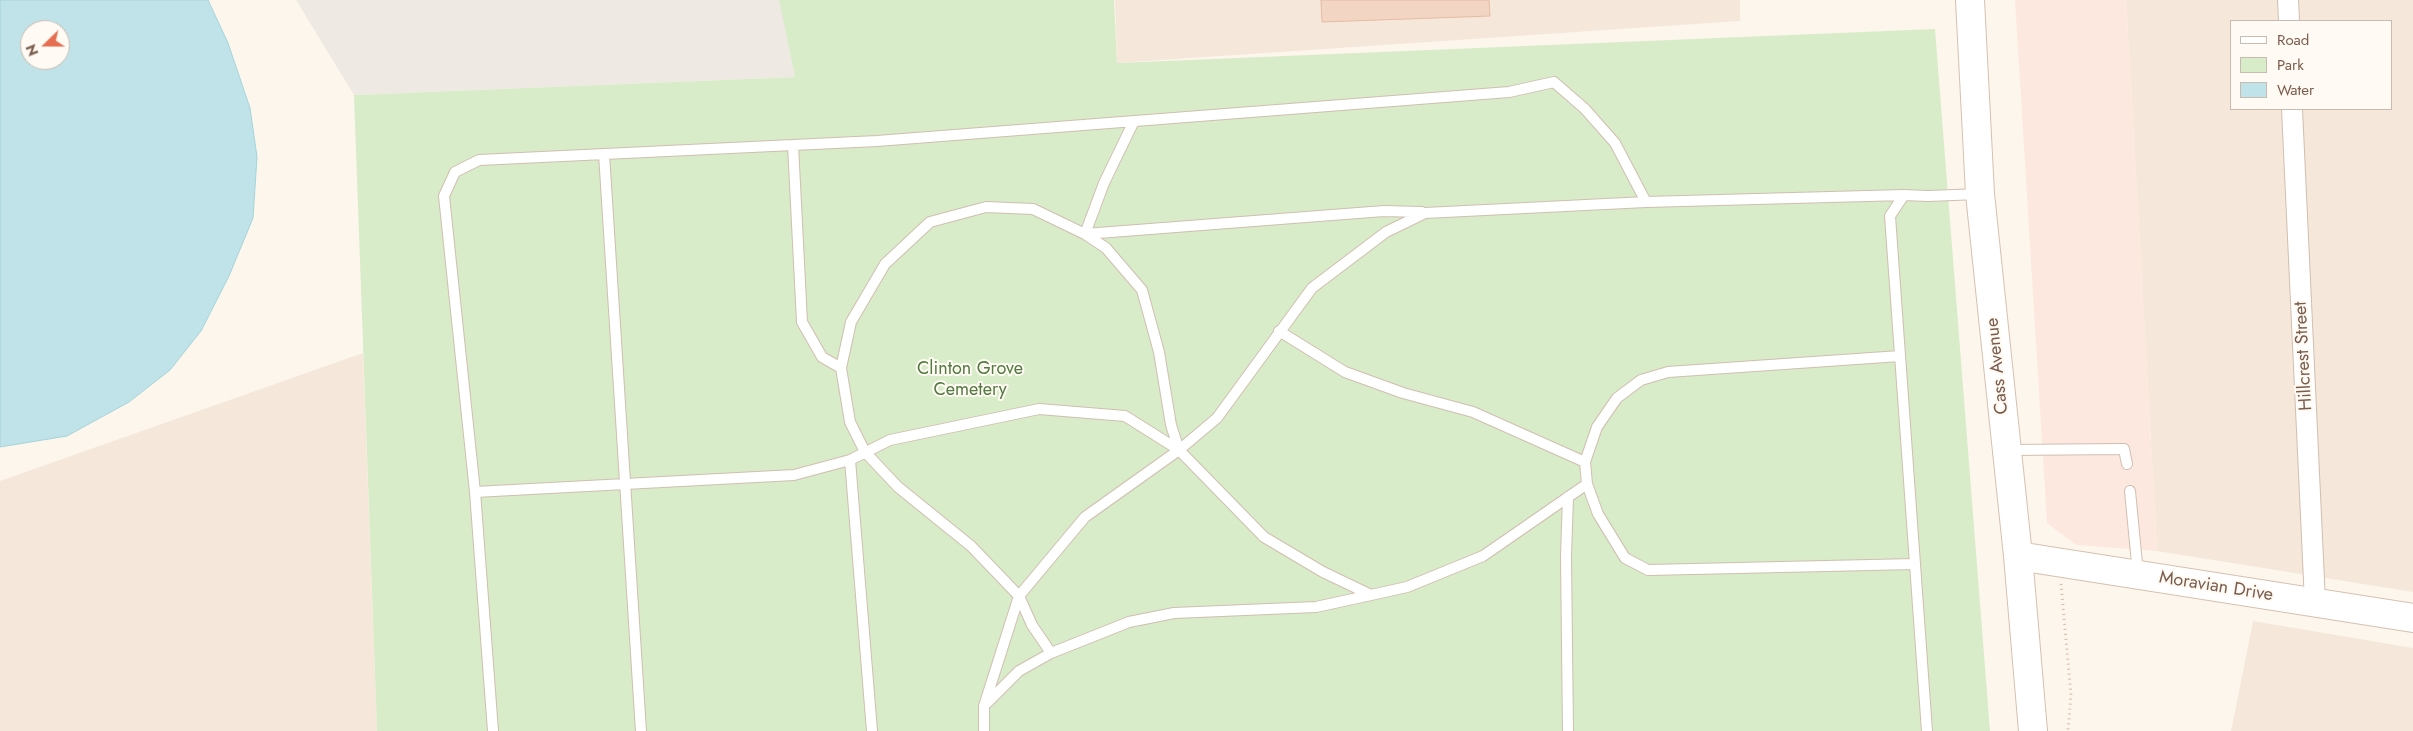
<!DOCTYPE html>
<style>
body{margin:0}
#map{position:relative;width:2413px;height:731px;overflow:hidden;background:#fdf6ec;font-family:Jost,sans-serif}
canvas{display:block}
.legend{position:absolute;left:2230px;top:20px;width:162px;height:90px;box-sizing:border-box;background:#fffaf3;border:1px solid #cabbb1;margin:0;padding:6px 9px;list-style:none;font-size:15px;color:#7a5c4d}
.legend li{display:flex;align-items:center;gap:10px;height:25px}
.legend b{width:25px;border:1px solid #cabbb1}
.north{position:absolute;left:20px;top:20px;width:50px;height:50px;box-sizing:border-box;background:#fffaf3;border:1px solid #cabbb1;border-radius:50%;rotate:248deg;font-size:14px;font-weight:700;line-height:20px;text-align:center;color:#7a5c4d}
.north::after{content:'';display:block;margin:auto;width:18px;height:22px;background:#e76f51;clip-path:polygon(50% 0,100% 100%,50% 72%,0 100%)}
</style>
<div id="map">
<canvas width="2413" height="731"></canvas>
<ul class="legend">
<li><b style="height:6px;background:#fff"></b>Road</li>
<li><b style="height:14px;background:#d8ecc9"></b>Park</li>
<li><b style="height:14px;background:#bfe3e8"></b>Water</li>
</ul>
<div class="north">N</div>
</div>
<script>
const ctx = document.querySelector('canvas').getContext('2d');
ctx.lineJoin = 'round';
function paint(path, color) {
  ctx.fillStyle = color;
  ctx.fill(path, 'evenodd');
}
function shape(rows) {
  const path = new Path2D();
  for (const r of rows) {
    path.moveTo(r[0], r[1]);
    for (let i = 2; i < r.length; i += 2) path.lineTo(r[i], r[i + 1]);
  }
  return path;
}
function trace(path, color, width, dash) {
  ctx.strokeStyle = color;
  ctx.lineWidth = width;
  ctx.lineCap = dash ? 'butt' : 'round';
  ctx.setLineDash(dash || []);
  ctx.stroke(path);
}
function write(font, color, halo, rows, align = 'center') {
  ctx.font = font + ' Jost,sans-serif';
  ctx.lineWidth = 4;
  ctx.setLineDash([]);
  ctx.textBaseline = 'middle';
  ctx.strokeStyle = halo;
  ctx.fillStyle = color;
  for (const [text, x, y, turn = 0] of rows) {
    ctx.save();
    ctx.translate(x, y);
    ctx.rotate((+turn || 0) * Math.PI / 180);
    ctx.textAlign = isNaN(turn) ? turn : align;
    if (halo) ctx.strokeText(text, 0, 0);
    ctx.fillText(text, 0, 0);
    ctx.restore();
  }
}
const residential = shape([
 [1115,0,1740,0,1740,21,1117,63],
 [2126,0,2413,0,2413,592,2157,551],
 [2232,21,2392,21,2392,109,2232,109],
 [363,353,377,731,0,731,0,481],
 [2253,621,2413,648,2413,731,2231,731]
]);
const commercial = shape([
 [2015,0,2126,0,2157,551,2076,545,2047,523]
]);
const industrial = shape([
 [296,0,780,0,795,77,354,95]
]);
const green = shape([
 [779,0,1114,0,1117,63,1935,29,1990,731,377,731,354,95,795,77]
]);
const water = shape([
 [0,0,208,0,228,43,250,108,257,157,253,218,229,276,201,331,170,370,129,402,67,436,0,447,0,0],
 [30,30,60,30,60,60,30,60,30,30]
]);
const building = shape([
 [1321,0,1489,0,1490,16,1322,22,1321,0]
]);
const path = shape([
 [2061,584,2071,695,2068,731]
]);
const lane = shape([
 [1134,121,1104,183,1085,234,1384,211,1422,212],
 [793,145,802,322,822,357,841,368],
 [604,154,641,731],
 [1279,331,1345,372,1403,393,1473,412,1585,462],
 [1900,356,1668,372,1641,380,1617,398,1597,427,1585,462,1587,484,1598,514,1625,558,1648,570,1915,564],
 [2008,450,2124,449,2127,464],
 [850,460,872,731],
 [1587,484,1483,556,1407,587,1371,595,1323,572,1264,537,1179,450,1125,416,1039,409,890,440,850,460,794,475,475,492,444,196,455,172,479,160,877,141,1509,92,1554,82,1585,109,1615,143,1646,202,1904,195],
 [2130,491,2138,574],
 [475,492,493,731],
 [1568,497,1566,556,1568,731],
 [1051,653,1032,625,1019,596,971,546,898,487,865,452,850,422,841,368,851,322,885,264,930,222,986,207,1033,209,1085,234,1106,248,1142,290,1159,352,1171,425,1179,450],
 [987,703,1019,671,1051,653,1129,622,1174,613,1316,607,1371,595],
 [984,731,984,706,1019,596,1085,517,1179,450,1217,418,1312,288,1386,232,1425,213,1646,202],
 [1927,731,1890,216,1904,195,1928,196,1979,194]
]);
const street = shape([
 [2288,0,2289,21],
 [2292,109,2315,602]
]);
const secondary = shape([
 [1970,0,1980,194,2018,556,2033,731],
 [2018,556,2413,618]
]);
const streetNames = [
 ["Hillcrest Street",2304,356,-93],
 ["Cass Avenue",1998,366,-96],
 ["Moravian Drive",2216,587,9]
];
const parkNames = [
 ["Clinton Grove",970,370],
 ["Cemetery",970,391]
];
paint(residential, '#f5e8da');
paint(commercial, '#fde8e0');
paint(industrial, '#efe9e4');
paint(green, '#d8ecc9');
paint(water, '#bfe3e8');
trace(water, '#a5d3da', 1);
paint(building, '#f3d5c3');
trace(building, '#e6bba3', 1);
trace(lane, '#d1beb0', 12);
trace(street, '#d1beb0', 22);
trace(secondary, '#d6c0b0', 30);
trace(path, '#d9b8a5', 3, [1, 4]);
trace(lane, '#fff', 10);
trace(street, '#fff', 20);
trace(secondary, '#fff', 28);
write('18px', '#7a5c4d', '#fffaf3', streetNames);
write('18px', '#537a41', '#fffaf3', parkNames);
</script>
